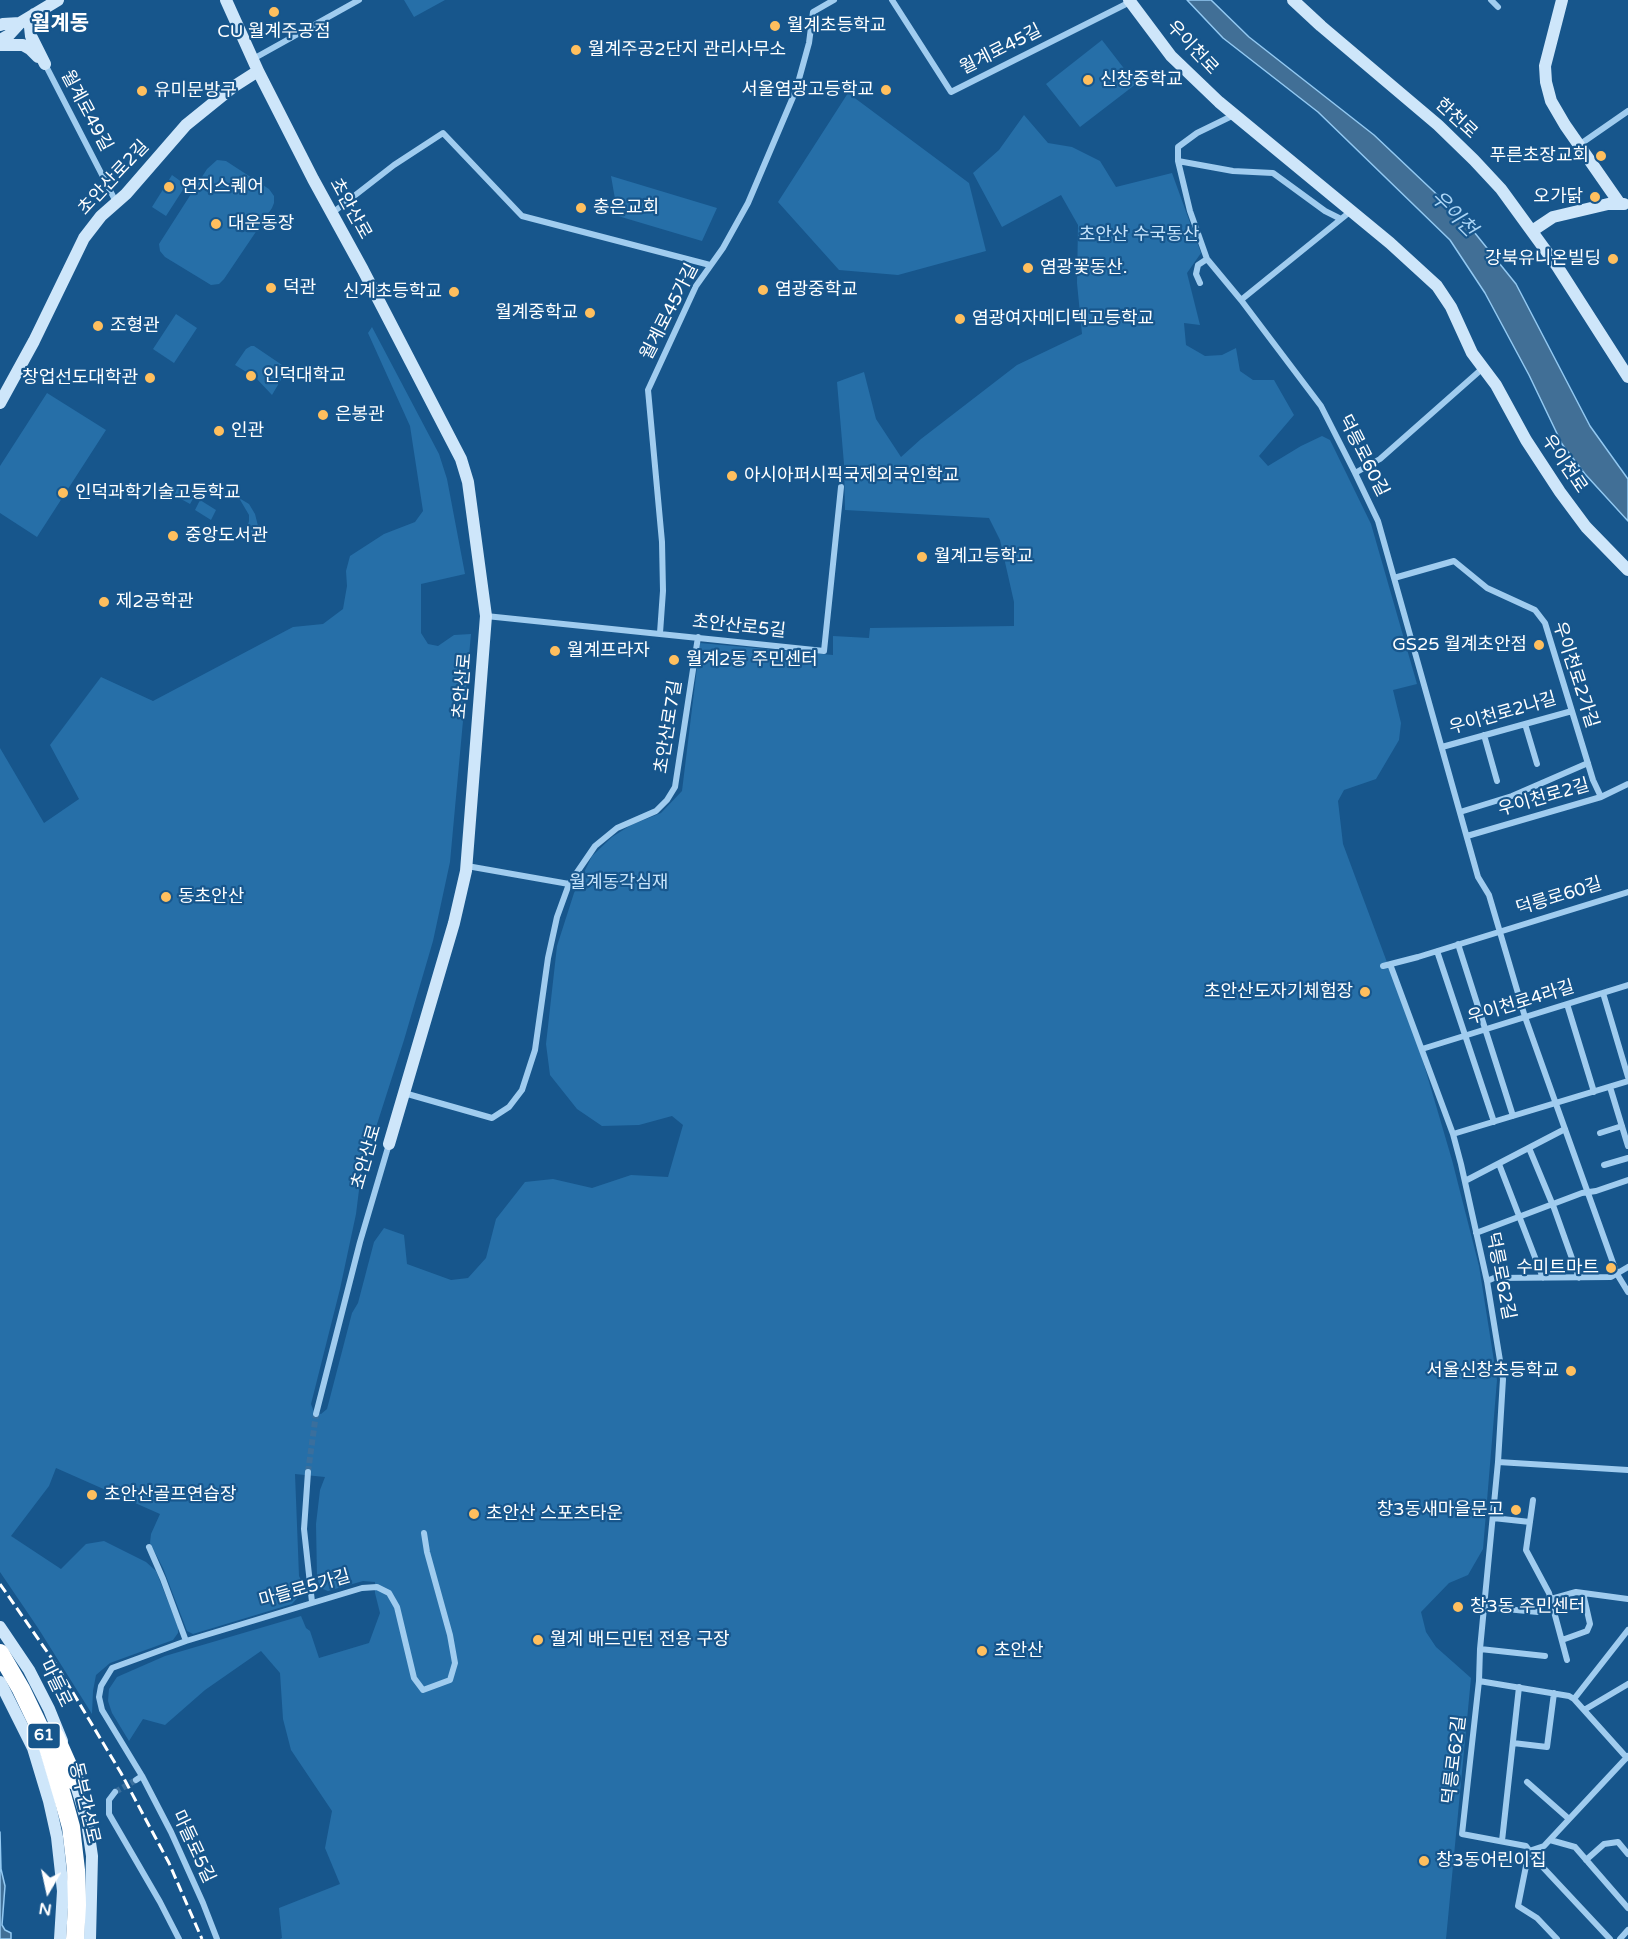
<!DOCTYPE html>
<meta charset="utf-8">
<style>
body{margin:0}
#map{position:relative;width:1628px;height:1939px;overflow:hidden;background:#17568c;font-family:"Varela Round",sans-serif}
canvas{display:block}
.north{position:absolute;left:18px;top:1861px;width:60px;height:60px;-webkit-text-stroke:4px #17568c;paint-order:stroke;rotate:189deg;font-size:16px;font-weight:700;line-height:24px;text-align:center;color:#fff}
.north::after{content:'';display:block;margin:auto;width:21px;height:27px;background:#fff;clip-path:polygon(50% 0,100% 100%,50% 72%,0 100%)}
</style>
<div id="map">
<canvas width="1628" height="1939"></canvas>
<div class="north">N</div>
</div>
<script>
const ctx = document.querySelector('canvas').getContext('2d');
ctx.lineJoin = 'round';
function paint(path, color) {
  ctx.fillStyle = color;
  ctx.fill(path, 'evenodd');
}
function shape(rows) {
  const path = new Path2D();
  for (const r of rows) {
    path.moveTo(r[0], r[1]);
    for (let i = 2; i < r.length; i += 2) path.lineTo(r[i], r[i + 1]);
  }
  return path;
}
function trace(path, color, width, dash) {
  ctx.strokeStyle = color;
  ctx.lineWidth = width;
  ctx.lineCap = dash ? 'butt' : 'round';
  ctx.setLineDash(dash || []);
  ctx.stroke(path);
}
function write(font, color, halo, rows, align = 'center') {
  ctx.font = font + ' "Varela Round","Noto Sans KR",sans-serif';
  ctx.lineWidth = 4.5;
  ctx.setLineDash([]);
  ctx.textBaseline = 'middle';
  ctx.strokeStyle = halo;
  ctx.fillStyle = color;
  for (const [text, x, y, turn = 0] of rows) {
    ctx.save();
    ctx.translate(x, y);
    ctx.rotate((+turn || 0) * Math.PI / 180);
    ctx.textAlign = isNaN(turn) ? turn : align;
    if (halo) ctx.strokeText(text, 0, 0);
    ctx.fillText(text, 0, 0);
    ctx.restore();
  }
}
const green = shape([
 [404,0,445,0,414,17],
 [1102,40,1136,84,1080,127,1046,84],
 [848,93,969,183,986,251,898,275,839,270,778,202],
 [1024,115,1048,143,1072,147,1100,161,1116,187,1172,173,1201,253,1187,273,1200,325,1184,323,1186,345,1205,356,1222,355,1236,348,1240,371,1253,380,1274,380,1294,415,1259,456,1268,466,1301,446,1322,436,1330,440,1371,524,1417,684,1393,690,1401,723,1399,740,1376,779,1344,790,1338,801,1343,844,1420,1051,1452,1160,1479,1266,1497,1380,1483,1549,1468,1575,1449,1583,1421,1612,1426,1632,1436,1647,1471,1678,1446,1939,280,1939,282,1938,279,1908,340,1884,325,1848,332,1811,291,1750,283,1719,280,1673,261,1651,205,1690,165,1725,143,1719,129,1741,112,1713,108,1701,109,1689,117,1677,165,1656,301,1616,306,1628,310,1631,319,1658,369,1643,380,1613,375,1593,375,1582,363,1581,328,1591,320,1588,317,1577,316,1524,320,1490,325,1477,295,1474,299,1576,303,1584,300,1595,292,1604,193,1634,187,1631,163,1568,150,1543,151,1534,160,1514,56,1468,49,1486,11,1536,61,1569,86,1544,104,1541,146,1562,156,1571,178,1627,178,1633,173,1640,110,1663,96,1675,93,1691,92,1714,38,1628,0,1572,0,748,44,823,79,799,50,745,101,677,153,701,293,627,323,624,343,609,347,586,346,571,350,556,384,534,415,522,423,511,410,426,368,333,372,327,439,454,447,479,465,574,421,584,421,633,428,644,438,646,454,635,471,634,450,862,433,941,404,1040,361,1174,356,1214,340,1289,311,1404,314,1412,321,1414,327,1409,352,1313,358,1303,374,1242,384,1228,404,1235,407,1264,451,1280,468,1278,486,1258,496,1219,525,1182,553,1179,592,1188,631,1175,668,1177,683,1125,672,1116,639,1125,602,1126,577,1109,550,1075,546,1044,557,946,574,893,592,856,612,837,631,825,661,813,682,791,700,643,833,655,833,636,869,638,870,628,1014,626,1014,602,1000,540,989,518,845,510,844,464,837,382,864,372,876,419,901,457,921,439,1017,365,1082,334,1077,283,1078,225,1061,195,1002,227,973,173,999,150],
 [217,160,226,161,269,189,274,196,274,203,272,208,224,279,219,284,211,285,165,257,160,251,159,244,207,169],
 [172,175,186,185,166,216,152,207],
 [611,176,717,208,702,241,618,216],
 [176,314,197,328,174,363,153,349],
 [251,346,254,346,285,367,285,373,272,395,256,378,235,365,246,349],
 [47,393,106,430,37,537,0,513,0,466],
 [178,487,194,497,190,504,174,495],
 [239,498,249,504,255,514,258,526,254,536,246,532,249,521,249,515],
 [200,500,216,510,211,520,195,510]
]);
const water = shape([
 [1187,0,1211,0,1249,37,1374,135,1466,222,1516,284,1590,426,1628,479,1628,521,1585,474,1562,444,1529,375,1485,293,1450,240,1318,112,1223,38,1187,0],
 [0,1832,1,1869,5,1886,2,1925,5,1930,11,1933,11,1939,0,1939,0,1832]
]);
const streetTunnel = shape([
 [308,1472,316,1414],
 [115,1792,136,1780]
]);
const street = shape([
 [892,0,951,92,1130,2],
 [1491,0,1498,7],
 [253,59,359,0],
 [45,64,116,202],
 [1234,115,1197,133,1178,147,1178,161,1190,211,1207,259,1241,300,1321,406,1355,473,1378,521,1478,877,1489,895,1525,1017,1556,1104,1617,1274,1628,1292],
 [1579,145,1628,111],
 [1178,161,1233,171,1273,173,1325,211,1341,219],
 [331,214,394,165,443,133,522,216,710,265],
 [1200,283,1196,274,1198,265,1207,259],
 [1241,300,1351,211],
 [1355,473,1380,459,1483,368],
 [1394,578,1454,561,1487,588,1535,610,1545,623,1593,780,1601,797],
 [486,616,824,651,841,487],
 [660,633,663,591,662,542,648,390,696,286,723,248,748,203,796,90,809,43,813,12,834,0],
 [1525,724,1537,764],
 [1484,735,1497,781],
 [1442,747,1572,711],
 [1460,812,1512,796,1588,763],
 [1467,836,1601,797,1628,784],
 [467,866,569,884,595,846,617,828,656,811,667,800,675,787,698,637],
 [1458,944,1513,1116],
 [1437,951,1494,1122],
 [1390,964,1453,1134,1461,1164,1487,1281,1503,1379,1498,1462,1480,1649,1479,1681,1462,1834,1526,1846,1537,1861,1610,1939],
 [1383,966,1418,957,1628,892],
 [1603,993,1628,1077],
 [1567,1004,1594,1092],
 [1422,1049,1628,985],
 [1610,1087,1628,1146],
 [404,1093,492,1118,509,1107,522,1090,535,1050,548,958,557,917,569,884],
 [1600,1133,1622,1126],
 [1453,1134,1628,1081],
 [1529,1148,1554,1208,1579,1278],
 [1499,1164,1543,1278],
 [1604,1165,1628,1158],
 [1465,1181,1565,1129],
 [1476,1233,1582,1193,1596,1191,1628,1180],
 [1487,1281,1494,1278,1611,1277,1628,1267],
 [316,1414,360,1242,389,1144],
 [1498,1462,1628,1470],
 [308,1472,304,1529,312,1602],
 [1533,1500,1526,1550,1549,1593,1567,1660],
 [1493,1518,1530,1522],
 [149,1547,163,1579,186,1641],
 [1551,1599,1576,1592,1628,1599],
 [1484,1607,1538,1612],
 [1562,1640,1587,1631,1590,1624,1583,1593],
 [1480,1649,1545,1656],
 [1479,1681,1569,1696,1574,1699,1627,1758],
 [1574,1699,1628,1630],
 [1584,1710,1628,1684],
 [1513,1743,1547,1747,1554,1693],
 [142,1776,102,1710,99,1697,101,1686,112,1668,186,1641,362,1588,377,1587,389,1593,397,1607,414,1678,423,1690,450,1680,455,1663,450,1635,427,1552,424,1533],
 [136,1780,142,1776,171,1832,203,1903,217,1939],
 [1527,1782,1569,1819],
 [115,1792,109,1800,109,1814,160,1902,179,1939],
 [1550,1840,1575,1847,1628,1908],
 [1502,1841,1519,1687],
 [1529,1851,1544,1846,1628,1756],
 [1529,1851,1518,1906,1537,1918,1557,1939],
 [1586,1860,1604,1844,1618,1842,1628,1854],
 [1620,1939,1628,1930]
]);
const secondary = shape([
 [226,0,258,71,313,179,363,270,461,459,468,482,486,616,466,871,454,923,389,1144],
 [1129,0,1171,56,1219,102,1390,243,1437,286,1451,307,1472,353,1496,385,1526,440,1560,492,1586,527,1628,570],
 [1293,0,1321,26,1438,125,1474,160,1501,189,1557,266,1628,377],
 [1562,0,1545,66,1546,82,1551,101,1565,125,1620,204],
 [34,14,30,27,31,36,45,64],
 [0,25,3,24,20,23],
 [0,40,9,35,20,23,58,0],
 [0,45,23,45,30,49,38,57],
 [1532,231,1553,217,1608,204,1624,204],
 [0,403,34,341,84,238,101,216,126,194,186,125,233,87,258,71],
 [0,1627,29,1670,49,1709,62,1741],
 [0,1682,33,1748,49,1801,57,1837,63,1891,60,1939],
 [73,1775,87,1822,92,1856,90,1939]
]);
const highway = shape([
 [0,1653,21,1689,46,1741,63,1798,71,1827,76,1870,77,1905,75,1939],
 [55,1736,75,1781]
]);
const rail = shape([
 [0,1584,57,1666,121,1773,169,1863,202,1939]
]);
const markers = [
 [274,12,6,"#ffbf5e"],
 [775,26,6,"#ffbf5e"],
 [576,50,6,"#ffbf5e"],
 [1088,80,6,"#ffbf5e"],
 [886,90,6,"#ffbf5e"],
 [142,91,6,"#ffbf5e"],
 [1601,156,6,"#ffbf5e"],
 [169,187,6,"#ffbf5e"],
 [1595,197,6,"#ffbf5e"],
 [581,208,6,"#ffbf5e"],
 [216,224,6,"#ffbf5e"],
 [1613,259,6,"#ffbf5e"],
 [1028,268,6,"#ffbf5e"],
 [271,288,6,"#ffbf5e"],
 [763,290,6,"#ffbf5e"],
 [454,292,6,"#ffbf5e"],
 [590,313,6,"#ffbf5e"],
 [960,319,6,"#ffbf5e"],
 [98,326,6,"#ffbf5e"],
 [251,376,6,"#ffbf5e"],
 [150,378,6,"#ffbf5e"],
 [323,415,6,"#ffbf5e"],
 [219,431,6,"#ffbf5e"],
 [732,476,6,"#ffbf5e"],
 [63,493,6,"#ffbf5e"],
 [173,536,6,"#ffbf5e"],
 [922,557,6,"#ffbf5e"],
 [104,602,6,"#ffbf5e"],
 [1539,645,6,"#ffbf5e"],
 [555,651,6,"#ffbf5e"],
 [674,660,6,"#ffbf5e"],
 [166,897,6,"#ffbf5e"],
 [1365,992,6,"#ffbf5e"],
 [1611,1268,6,"#ffbf5e"],
 [1571,1371,6,"#ffbf5e"],
 [92,1495,6,"#ffbf5e"],
 [1516,1510,6,"#ffbf5e"],
 [474,1514,6,"#ffbf5e"],
 [1458,1607,6,"#ffbf5e"],
 [538,1640,6,"#ffbf5e"],
 [982,1651,6,"#ffbf5e"],
 [1424,1861,6,"#ffbf5e"]
];
const shields = [
 [44,1736,33]
];
const shieldNames = [
 ["61",44,1736]
];
const poiNames = [
 ["월계초등학교",787,26],
 ["CU 월계주공점",274,32,"center"],
 ["월계주공2단지 관리사무소",588,50],
 ["신창중학교",1100,80],
 ["서울염광고등학교",874,90,"right"],
 ["유미문방구",154,91],
 ["푸른초장교회",1589,156,"right"],
 ["연지스퀘어",181,187],
 ["오가닭",1583,197,"right"],
 ["충은교회",593,208],
 ["대운동장",228,224],
 ["강북유니온빌딩",1601,259,"right"],
 ["염광꽃동산.",1040,268],
 ["덕관",283,288],
 ["염광중학교",775,290],
 ["신계초등학교",442,292,"right"],
 ["월계중학교",578,313,"right"],
 ["염광여자메디텍고등학교",972,319],
 ["조형관",110,326],
 ["인덕대학교",263,376],
 ["창업선도대학관",138,378,"right"],
 ["은봉관",335,415],
 ["인관",231,431],
 ["아시아퍼시픽국제외국인학교",744,476],
 ["인덕과학기술고등학교",75,493],
 ["중앙도서관",185,536],
 ["월계고등학교",934,557],
 ["제2공학관",116,602],
 ["GS25 월계초안점",1527,645,"right"],
 ["월계프라자",567,651],
 ["월계2동 주민센터",686,660],
 ["동초안산",178,897],
 ["초안산도자기체험장",1353,992,"right"],
 ["수미트마트",1599,1268,"right"],
 ["서울신창초등학교",1559,1371,"right"],
 ["초안산골프연습장",104,1495],
 ["창3동새마을문고",1504,1510,"right"],
 ["초안산 스포츠타운",486,1514],
 ["창3동 주민센터",1470,1607],
 ["월계 배드민턴 전용 구장",550,1640],
 ["초안산",994,1651],
 ["창3동어린이집",1436,1861]
];
const streetNames = [
 ["우이천로",1192,48,47],
 ["월계로45길",1001,50,-27],
 ["월계로49길",86,111,62],
 ["한천로",1456,119,43],
 ["초안산로2길",114,178,-47],
 ["초안산로",350,209,61],
 ["월계로45가길",670,312,-63],
 ["덕릉로60길",1363,456,63],
 ["우이천로",1564,464,56],
 ["초안산로5길",739,627,6],
 ["우이천로2가길",1575,675,72],
 ["초안산로",463,686,-85],
 ["우이천로2나길",1503,714,-16],
 ["초안산로7길",669,727,-81],
 ["우이천로2길",1544,798,-16],
 ["덕릉로60길",1559,897,-17],
 ["우이천로4라길",1521,1003,-17],
 ["초안산로",367,1157,-74],
 ["덕릉로62길",1500,1276,79],
 ["마들로5가길",305,1589,-16],
 ["마들로",55,1684,64],
 ["덕릉로62길",1455,1760,-83],
 ["동부간선로",84,1803,77],
 ["마들로5길",193,1847,65]
];
const parkNames = [
 ["초안산 수국동산",1139,235],
 ["월계동각심재",619,883]
];
const waterNames = [
 ["우이천",1453,214,45]
];
const quarterNames = [
 ["월계동",60,24]
];
paint(green, '#266fa8');
paint(water, '#416f96');
trace(water, '#93c9f2', 1.5);
trace(streetTunnel, '#3a6f9d', 6, [6, 3]);
trace(street, '#a0ccef', 6);
trace(secondary, '#cee6fa', 12);
trace(highway, '#fff', 18);
trace(rail, '#fff', 3, [10, 4.5]);
for (const [x, y, r, color] of markers) {
  const dot = new Path2D();
  dot.arc(x, y, r, 0, 2 * Math.PI);
  ctx.fillStyle = color;
  ctx.fill(dot);
  trace(dot, '#17568c', 2);
}
for (const [x, y, w] of shields) {
  const box = new Path2D();
  box.roundRect(x - w / 2, y - 13, w, 26, 4.5);
  ctx.fillStyle = '#17568c';
  ctx.fill(box);
  trace(box, '#fff', 1.5);
}
write('bold 16px', '#fff', null, shieldNames);
write('18px', '#fff', '#17568c', poiNames, 'left');
write('18px', '#fff', '#17568c', streetNames);
write('18px', '#c7e4fb', '#17568c', parkNames);
write('italic 20px', '#acd6f6', '#17568c', waterNames);
write('bold 21px', '#fff', '#17568c', quarterNames);
</script>
